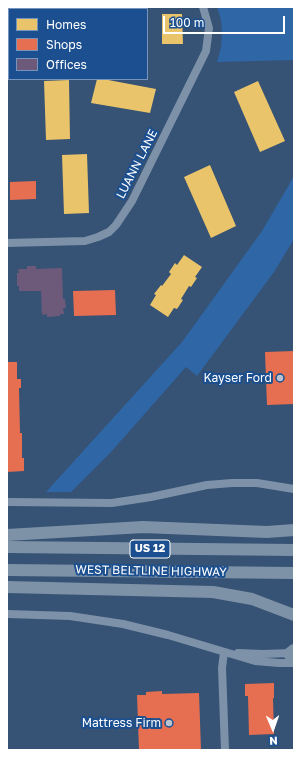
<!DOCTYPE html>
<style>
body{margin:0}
#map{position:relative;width:301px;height:757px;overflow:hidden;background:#365274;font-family:"Golos Text",sans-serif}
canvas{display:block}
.frame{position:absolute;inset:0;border:8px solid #fff;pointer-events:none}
.legend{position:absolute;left:8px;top:8px;width:140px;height:72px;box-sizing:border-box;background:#1b4f8f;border:1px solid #7695bc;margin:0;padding:5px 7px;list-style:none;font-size:12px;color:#fff}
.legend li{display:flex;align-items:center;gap:8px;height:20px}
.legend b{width:20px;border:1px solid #7695bc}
.north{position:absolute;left:253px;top:709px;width:40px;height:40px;-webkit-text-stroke:3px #1b4f8f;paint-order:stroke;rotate:178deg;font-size:11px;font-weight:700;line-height:16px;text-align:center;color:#fff}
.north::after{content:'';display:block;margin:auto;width:14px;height:18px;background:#fff;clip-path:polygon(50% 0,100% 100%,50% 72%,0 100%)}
.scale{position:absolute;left:163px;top:16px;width:122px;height:18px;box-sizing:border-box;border:2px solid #fff;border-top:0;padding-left:5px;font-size:12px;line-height:14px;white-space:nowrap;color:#fff;-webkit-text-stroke:3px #1b4f8f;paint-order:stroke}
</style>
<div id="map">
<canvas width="301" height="757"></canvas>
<div class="frame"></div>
<ul class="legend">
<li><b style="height:11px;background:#e9c46a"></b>Homes</li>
<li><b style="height:11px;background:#e76f51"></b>Shops</li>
<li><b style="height:11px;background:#6d597a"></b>Offices</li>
</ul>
<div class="north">N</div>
<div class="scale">100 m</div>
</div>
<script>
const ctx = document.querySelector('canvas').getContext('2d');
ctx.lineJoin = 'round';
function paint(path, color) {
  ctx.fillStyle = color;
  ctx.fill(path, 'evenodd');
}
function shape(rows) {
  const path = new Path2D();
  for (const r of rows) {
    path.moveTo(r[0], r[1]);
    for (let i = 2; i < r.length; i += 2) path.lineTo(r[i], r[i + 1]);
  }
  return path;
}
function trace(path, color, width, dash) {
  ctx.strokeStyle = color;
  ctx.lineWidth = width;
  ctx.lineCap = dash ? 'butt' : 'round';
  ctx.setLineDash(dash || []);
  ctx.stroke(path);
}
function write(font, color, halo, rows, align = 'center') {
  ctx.font = font + ' "Golos Text",sans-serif';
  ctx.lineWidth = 4;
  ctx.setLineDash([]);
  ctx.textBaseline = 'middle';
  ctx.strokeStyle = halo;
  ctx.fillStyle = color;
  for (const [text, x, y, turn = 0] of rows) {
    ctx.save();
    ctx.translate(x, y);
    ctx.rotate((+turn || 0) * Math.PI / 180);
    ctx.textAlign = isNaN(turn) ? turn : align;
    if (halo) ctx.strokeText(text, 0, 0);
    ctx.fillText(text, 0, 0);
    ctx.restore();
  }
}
const green = shape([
 [217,7,294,7,294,60,217,62,221,47,222,33,221,20],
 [294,176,294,239,274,272,197,376,186,367,111,452,71,492,46,492,182,342,262,231]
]);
const homes = shape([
 [162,14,182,14,183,44,162,44],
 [97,79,103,79,156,89,150,113,91,103],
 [69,80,70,139,46,140,44,81],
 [258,81,285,141,260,152,234,92],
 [87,154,89,213,64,214,62,155],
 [210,165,236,226,211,238,184,177],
 [184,255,202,267,195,277,197,278,191,287,189,286,181,299,183,300,177,309,174,308,168,317,150,305,156,295,154,294,161,285,162,286,171,274,169,272,175,263,177,265]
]);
const shops = shape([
 [36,181,36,199,10,200,10,182],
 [115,290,116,315,74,316,73,291],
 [294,351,294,404,267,405,265,352],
 [7,362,17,362,17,379,21,379,21,388,19,388,20,433,22,433,22,458,24,458,24,471,7,472],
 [274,683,274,698,273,698,274,734,249,735,248,696,245,696,245,684],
 [162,691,162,694,199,693,201,750,139,750,137,695,146,695,146,692]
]);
const offices = shape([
 [27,266,36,266,36,269,62,268,63,299,65,299,66,308,63,308,64,314,60,314,60,316,47,317,47,314,42,315,41,291,19,291,19,286,17,286,17,273,19,273,18,269,27,269]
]);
const minor = shape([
 [7,243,85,241,98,237,109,232,116,225,132,201,206,51,209,28,203,7],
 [7,502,112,503,151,497,207,485,232,483,257,483,294,489],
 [7,614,70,616,123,624,168,635,255,661,279,663,294,663],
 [224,652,222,668,225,750],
 [238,653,262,654,293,653]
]);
const highway = shape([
 [7,535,143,527,267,532,294,530],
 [7,547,294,550],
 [7,570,294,573],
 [7,587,213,592,252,599,294,615],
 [289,654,294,650]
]);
const markers = [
 [280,378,4,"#b9c2ce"],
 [169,723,4,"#b9c2ce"]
];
const shields = [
 [150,549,40]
];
const shieldNames = [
 ["US 12",150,549]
];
const streetNames = [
 ["LUANN LANE",137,164,-63],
 ["WEST BELTLINE HIGHWAY",151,571,1]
];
const poiNames = [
 ["Kayser Ford",272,378],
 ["Mattress Firm",161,723]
];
paint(green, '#2f66a5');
paint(homes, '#e9c46a');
paint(shops, '#e76f51');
paint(offices, '#6d597a');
trace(minor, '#7d92a8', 8);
trace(highway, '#7e92a7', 12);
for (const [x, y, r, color] of markers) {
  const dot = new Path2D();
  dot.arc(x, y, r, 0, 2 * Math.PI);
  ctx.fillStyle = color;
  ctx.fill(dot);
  trace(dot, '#1b4f8f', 1.5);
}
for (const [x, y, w] of shields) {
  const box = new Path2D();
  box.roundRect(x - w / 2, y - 9, w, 18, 3);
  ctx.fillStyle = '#1b4f8f';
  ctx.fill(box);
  trace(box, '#fff', 1);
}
write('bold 11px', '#fff', null, shieldNames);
write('12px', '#fff', '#1b4f8f', streetNames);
write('12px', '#fff', '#1b4f8f', poiNames, 'right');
</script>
